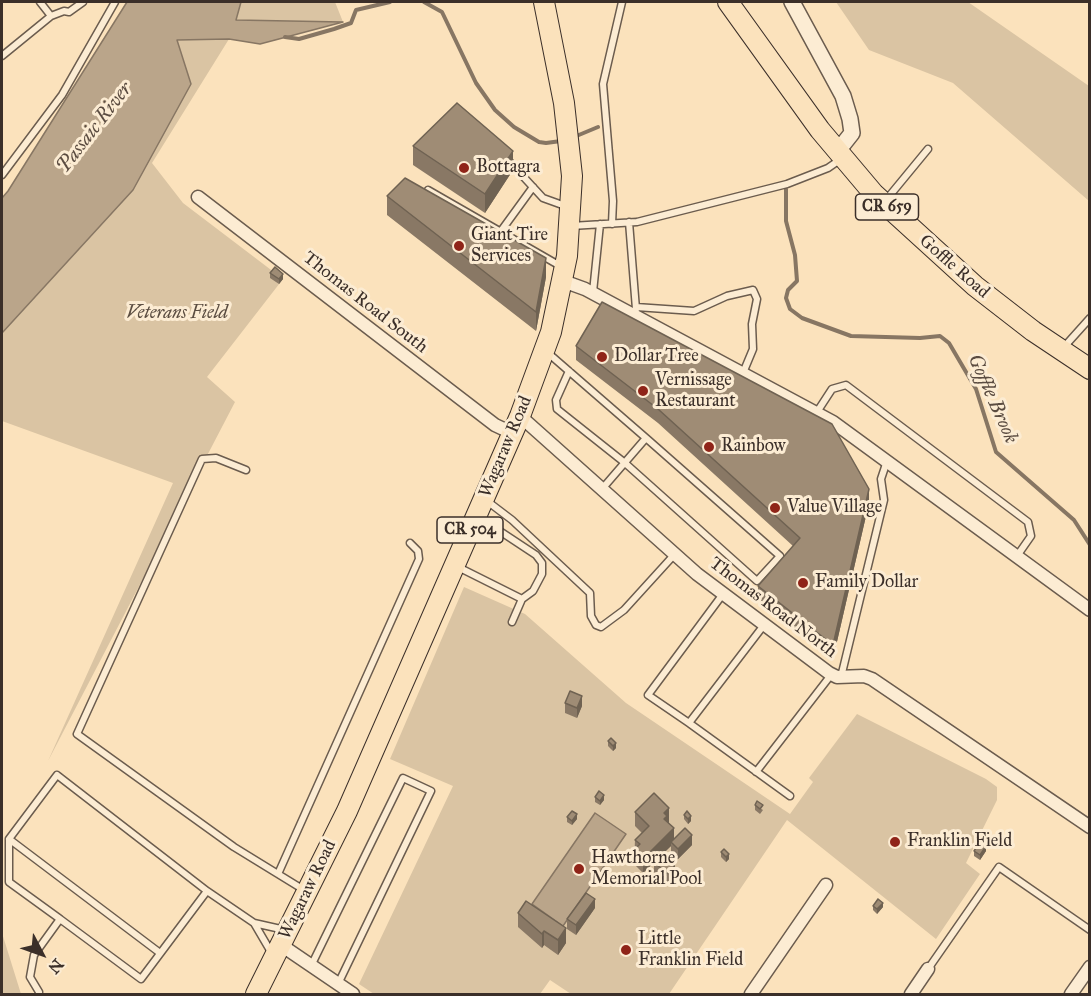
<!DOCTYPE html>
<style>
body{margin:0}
#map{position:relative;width:1091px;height:996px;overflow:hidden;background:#fbe2bc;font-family:"IM FELL Great Primer",serif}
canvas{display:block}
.frame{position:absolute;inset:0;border:3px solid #3b2f29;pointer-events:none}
.north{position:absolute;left:12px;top:924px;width:60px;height:60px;-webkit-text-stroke:4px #fcecd3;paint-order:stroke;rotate:131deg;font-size:16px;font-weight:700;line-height:24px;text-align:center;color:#3b2f29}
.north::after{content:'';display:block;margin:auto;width:21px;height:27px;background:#3b2f29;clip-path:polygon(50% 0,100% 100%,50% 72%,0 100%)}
</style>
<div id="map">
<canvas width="1091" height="996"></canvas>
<div class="frame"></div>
<div class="north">N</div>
</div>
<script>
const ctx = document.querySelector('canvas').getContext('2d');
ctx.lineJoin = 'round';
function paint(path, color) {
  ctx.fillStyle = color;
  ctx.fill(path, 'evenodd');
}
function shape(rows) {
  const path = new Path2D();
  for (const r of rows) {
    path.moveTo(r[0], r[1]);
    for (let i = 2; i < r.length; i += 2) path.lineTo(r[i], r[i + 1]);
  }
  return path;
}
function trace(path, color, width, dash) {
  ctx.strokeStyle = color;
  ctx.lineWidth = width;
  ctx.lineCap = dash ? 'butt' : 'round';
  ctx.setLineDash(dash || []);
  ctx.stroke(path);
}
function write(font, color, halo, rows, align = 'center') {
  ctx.font = font + ' "IM FELL Great Primer",serif';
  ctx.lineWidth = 6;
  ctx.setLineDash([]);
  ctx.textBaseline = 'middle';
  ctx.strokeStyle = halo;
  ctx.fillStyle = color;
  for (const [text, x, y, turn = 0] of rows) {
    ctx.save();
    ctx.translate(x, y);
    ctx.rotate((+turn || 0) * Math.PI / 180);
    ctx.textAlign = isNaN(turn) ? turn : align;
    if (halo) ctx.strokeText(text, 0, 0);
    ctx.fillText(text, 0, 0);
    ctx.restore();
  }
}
const green = shape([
 [241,2,335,2,343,22,235,20],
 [836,2,968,2,1089,86,1089,201,953,83,869,50],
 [229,39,152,163,183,203,283,279,207,377,235,402,48,761,173,483,2,421,2,333,133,190,176,40],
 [464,587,525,614,626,703,790,814,813,782,809,778,857,714,986,779,997,787,997,800,966,863,980,874,936,939,787,820,669,994,571,994,550,980,540,994,374,994,359,984,453,786,390,759],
 [2,933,21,994,2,994]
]);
const water = shape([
 [127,2,241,2,236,20,343,22,260,44,229,39,177,40,191,84,133,190,2,333,2,198,8,191,127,2],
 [595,813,626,834,563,926,532,904,595,813]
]);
const stream = shape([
 [424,2,442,12,476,83,495,110,514,127,539,142,546,143,561,141],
 [285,37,299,39,334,29,351,23,356,10,390,2],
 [574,137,598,127],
 [786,189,786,221,795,255,797,281,788,290,786,298,790,309,802,318,851,336,920,338,940,336,949,343,976,389,996,452,1074,520,1090,545]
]);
const service = shape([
 [40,2,51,16],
 [2,56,51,16,64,11,69,12,83,2],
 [507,159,543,198,568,207],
 [2,175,62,95,115,2],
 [428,190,562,267],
 [886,200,928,149],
 [629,222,636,309],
 [612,224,613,201,603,84,622,2],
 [571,226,637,222,787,184,828,168,841,159],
 [501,231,533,187],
 [593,292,600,224],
 [636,307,694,311,727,296,753,290,757,299,752,324,753,349,743,373],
 [1064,347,1090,318],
 [548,353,646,438,780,556,757,581,625,463,557,409,556,400,569,371],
 [817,412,832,389,846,385,1028,522,1031,536,1017,556],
 [246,470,216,458,202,459,77,734,234,847,304,890],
 [602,489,646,438],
 [487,501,512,520,590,593,591,616,596,625,601,627,624,610,674,555],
 [458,567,522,599,533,591,542,574,542,563,536,555,480,518],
 [723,594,648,695,689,723,764,625],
 [512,622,522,599],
 [841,677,884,500,881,479,887,461],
 [689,723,790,796],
 [756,772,831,675],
 [9,839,160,953],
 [278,874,419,559,418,551,410,543],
 [60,919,9,882,9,839,57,775,207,891],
 [254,923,285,930],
 [311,966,403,778,431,791,338,984],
 [928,969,999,867,1090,930],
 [39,992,30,977,34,955,60,919,141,979,207,891,254,923,271,952]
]);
const minor = shape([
 [198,197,495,425,512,433],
 [563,281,585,289,833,422,1090,610],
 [520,416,697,574,829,673,837,677,864,676,872,679,1090,827],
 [281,945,353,994],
 [751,994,826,885],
 [911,994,928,969],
 [1071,994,1090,967]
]);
const tertiary = shape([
 [792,2,843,96,850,119,852,133,837,152]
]);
const primary = shape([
 [728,2,820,130,874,194,975,286,1033,331,1090,369],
 [256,994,347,811,520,416,551,332,567,256,572,176,564,103,544,2]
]);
const wall = shape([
 [413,146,513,170,485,213,413,165],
 [387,196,546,277,536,331,387,215],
 [270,273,283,279,279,284,270,278],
 [576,346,869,503,833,659,758,600,758,586,793,546,658,423,576,360],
 [565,703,582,706,577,718,565,713],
 [608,741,616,748,613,751,608,746],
 [595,797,604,800,600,805,595,802],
 [755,805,763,810,760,814,755,810],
 [635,812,669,823,674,839,692,845,678,859,671,852,671,846,643,873,634,864,635,840,642,833,635,826],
 [684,815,691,821,688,824,684,819],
 [567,817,577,819,572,825,567,822],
 [974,851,986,851,980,860,974,856],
 [721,852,729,859,726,862,721,857],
 [654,863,675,871,672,886,654,873],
 [873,906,883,907,877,914,873,910],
 [595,908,576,935,567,929,567,919],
 [518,913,566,943,558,955,544,945,542,948,518,927]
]);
const shadedWall = shape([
 [513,151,513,170,485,213,485,194],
 [546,258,546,277,536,331,536,312],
 [283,274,283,279,279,284,279,279],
 [869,489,869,503,833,659,833,645],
 [582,696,582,706,577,718,577,708],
 [616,743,616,748,613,751,613,746],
 [604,795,604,800,600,805,600,801],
 [669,808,669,823,667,825,664,833,664,813],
 [577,814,577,819,572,825,572,821],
 [691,816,691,821,688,824,688,819],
 [674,828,674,843,671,842,671,846,643,873,643,859],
 [692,835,692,845,678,859,678,849],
 [986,846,986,851,980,860,980,855],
 [729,854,729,859,726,862,726,857],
 [675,861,675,871,672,886,672,876],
 [595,899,595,908,576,935,576,925],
 [883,903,883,907,877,914,877,909],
 [566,928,566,943,558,955,558,940],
 [544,931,544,945,542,948,542,934]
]);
const building = shape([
 [457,103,513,151,485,194,413,146,457,103],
 [405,178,546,258,536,312,387,196,405,178],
 [275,267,283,274,279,279,270,273,275,267],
 [602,302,832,424,869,489,833,645,758,586,800,538,658,409,576,346,602,302],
 [570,691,582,696,577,708,565,703,570,691],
 [611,738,616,743,613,746,608,741,611,738],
 [599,791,604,795,600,801,595,797,599,791],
 [654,793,669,808,664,813,667,816,664,819,674,828,643,859,634,850,640,844,635,840,649,826,635,812,654,793],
 [757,801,763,805,760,809,755,805,757,801],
 [572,811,577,814,572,821,567,817,572,811],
 [687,811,691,816,688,819,684,815,687,811],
 [685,828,692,835,678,849,671,842,685,828],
 [980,842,986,846,980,855,974,851,980,842],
 [724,849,729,854,726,857,721,852,724,849],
 [667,856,675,861,672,876,654,863,667,856],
 [586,893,595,899,576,925,567,919,586,893],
 [878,899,883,903,877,909,873,906,878,899],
 [526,901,566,928,558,940,544,931,542,934,518,913,526,901]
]);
const markers = [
 [464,168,6,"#8f2418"],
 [459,246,6,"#8f2418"],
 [602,357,6,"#8f2418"],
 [643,391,6,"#8f2418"],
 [709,447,6,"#8f2418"],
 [775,508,6,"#8f2418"],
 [803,583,6,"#8f2418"],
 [895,842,6,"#8f2418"],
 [579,869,6,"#8f2418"],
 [626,950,6,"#8f2418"]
];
const shields = [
 [887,207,63],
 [470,530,66]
];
const shieldNames = [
 ["CR 659",887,207],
 ["CR 504",470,530]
];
const poiNames = [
 ["Bottagra",476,168],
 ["Giant Tire",471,236],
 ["Services",471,257],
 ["Dollar Tree",614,357],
 ["Vernissage",655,381],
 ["Restaurant",655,402],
 ["Rainbow",721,447],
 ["Value Village",787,508],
 ["Family Dollar",815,583],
 ["Franklin Field",907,842],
 ["Hawthorne",591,859],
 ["Memorial Pool",591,880],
 ["Little",638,940],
 ["Franklin Field",638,961]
];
const streetNames = [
 ["Goffle Road",954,267,41],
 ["Thomas Road South",365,303,38],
 ["Wagaraw Road",506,447,-67],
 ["Thomas Road North",773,608,37],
 ["Wagaraw Road",308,890,-64]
];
const parkNames = [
 ["Veterans Field",177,314]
];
const waterNames = [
 ["Passaic River",95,128,-52],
 ["Goffle Brook",992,399,66]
];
paint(green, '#dac4a3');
paint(water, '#baa58a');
trace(water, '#877663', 1.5);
trace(stream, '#877663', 4);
trace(service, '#6b5c4e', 9);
trace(minor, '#6b5c4e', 15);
trace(tertiary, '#6b5c4e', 18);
trace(primary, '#3b2f29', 22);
trace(service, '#fcecd3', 6);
trace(minor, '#fcecd3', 12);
trace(tertiary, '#fcecd3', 15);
trace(primary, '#fbe2bc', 20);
paint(wall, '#897865');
paint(shadedWall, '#6f6252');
paint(building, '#9f8c75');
trace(building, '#6f6252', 1.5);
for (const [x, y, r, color] of markers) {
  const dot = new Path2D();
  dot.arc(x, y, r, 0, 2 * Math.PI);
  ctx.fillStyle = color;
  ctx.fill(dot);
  trace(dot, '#fcecd3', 2);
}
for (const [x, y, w] of shields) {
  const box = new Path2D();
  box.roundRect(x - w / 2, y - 13, w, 26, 4.5);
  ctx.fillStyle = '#fcecd3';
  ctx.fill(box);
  trace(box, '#3b2f29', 1.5);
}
write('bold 16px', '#3b2f29', null, shieldNames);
write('18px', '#3b2f29', '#fcecd3', poiNames, 'left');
write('18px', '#3b2f29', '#fcecd3', streetNames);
write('italic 18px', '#5b4d41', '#fcecd3', parkNames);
write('italic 20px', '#5b4c41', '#fcecd3', waterNames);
</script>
